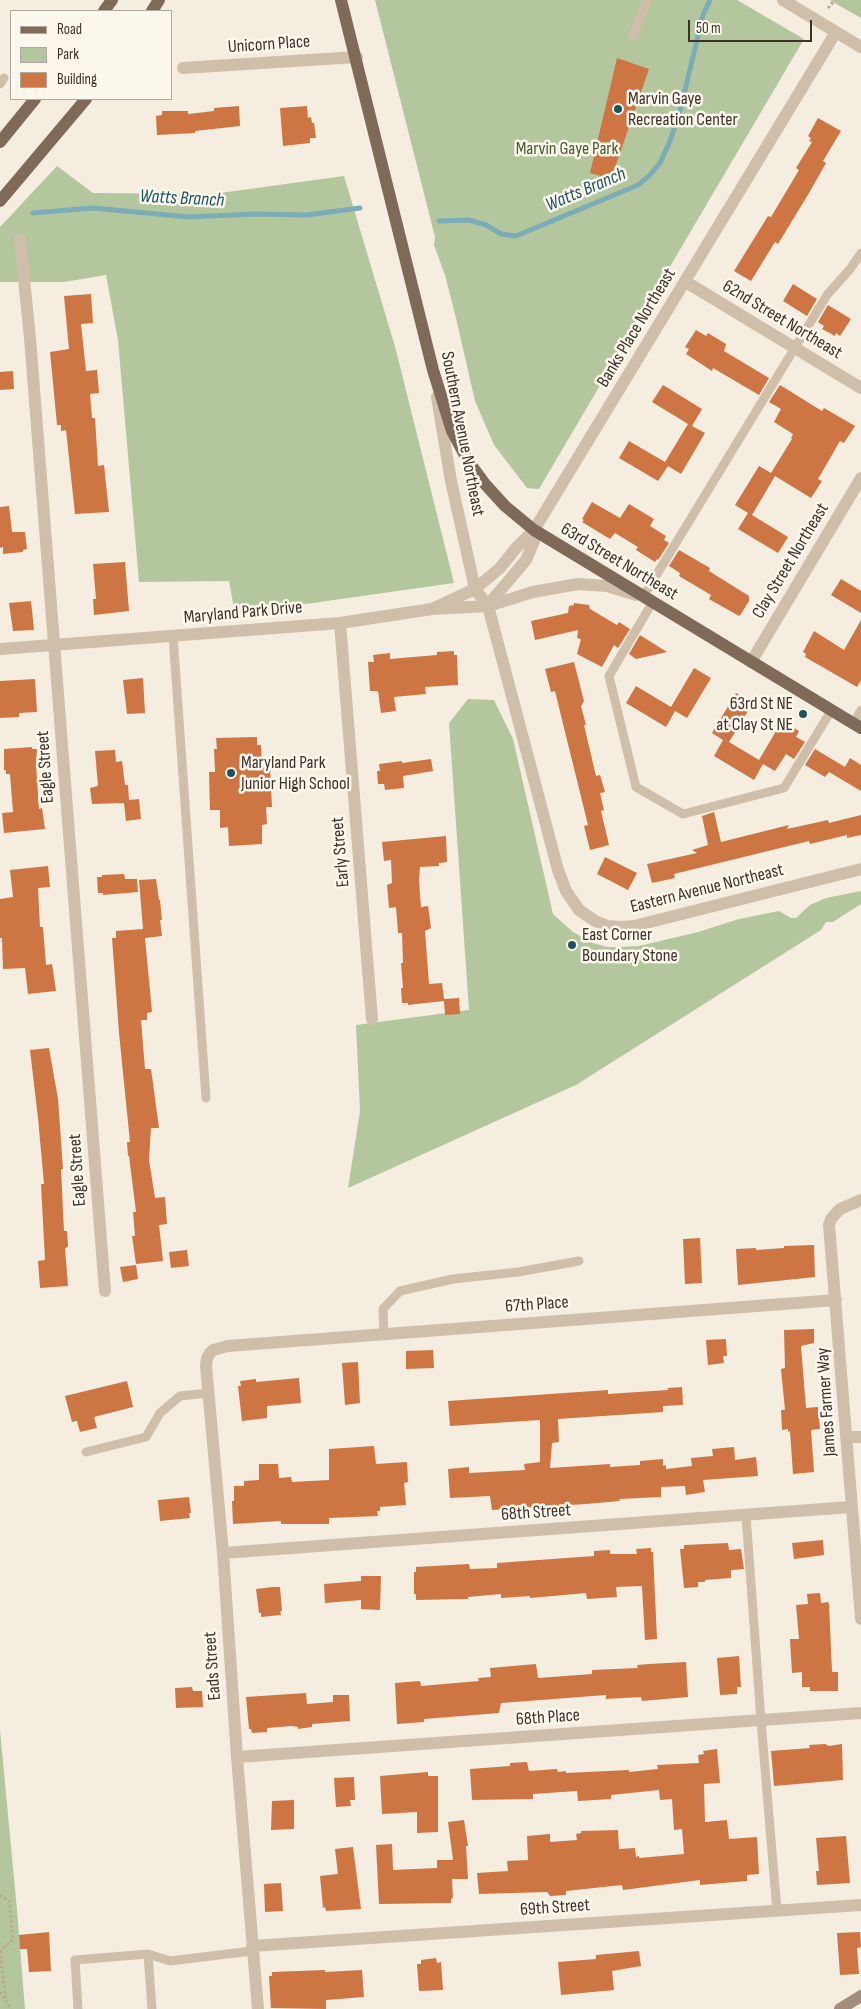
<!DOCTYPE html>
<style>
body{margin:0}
#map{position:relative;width:861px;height:2009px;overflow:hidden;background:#f5ede0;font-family:"Sofia Sans Condensed",sans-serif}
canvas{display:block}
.legend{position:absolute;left:10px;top:10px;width:162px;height:90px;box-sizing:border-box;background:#fcf7ed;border:1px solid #afa89f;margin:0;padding:6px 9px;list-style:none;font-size:15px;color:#3c322a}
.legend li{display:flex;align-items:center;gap:10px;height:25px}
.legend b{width:25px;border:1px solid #afa89f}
.scale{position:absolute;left:688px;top:20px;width:124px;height:22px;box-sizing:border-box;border:2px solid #3c322a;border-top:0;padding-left:6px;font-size:15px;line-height:18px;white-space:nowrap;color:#3c322a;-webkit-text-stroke:4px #fcf7ed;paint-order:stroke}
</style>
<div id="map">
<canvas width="861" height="2009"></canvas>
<ul class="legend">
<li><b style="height:6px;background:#7f6a5a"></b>Road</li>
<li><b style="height:14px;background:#b4c69e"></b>Park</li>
<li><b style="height:14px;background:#ce7544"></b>Building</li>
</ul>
<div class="scale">50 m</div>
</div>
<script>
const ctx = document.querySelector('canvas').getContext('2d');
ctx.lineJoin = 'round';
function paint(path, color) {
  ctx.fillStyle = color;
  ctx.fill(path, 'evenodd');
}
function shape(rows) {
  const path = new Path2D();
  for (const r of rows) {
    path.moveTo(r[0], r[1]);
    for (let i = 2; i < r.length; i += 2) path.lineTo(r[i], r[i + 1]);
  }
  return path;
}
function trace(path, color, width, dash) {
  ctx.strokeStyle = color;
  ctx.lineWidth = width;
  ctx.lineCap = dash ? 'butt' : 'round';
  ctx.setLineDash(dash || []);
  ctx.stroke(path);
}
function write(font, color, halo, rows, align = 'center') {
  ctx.font = font + ' "Sofia Sans Condensed",sans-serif';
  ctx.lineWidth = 5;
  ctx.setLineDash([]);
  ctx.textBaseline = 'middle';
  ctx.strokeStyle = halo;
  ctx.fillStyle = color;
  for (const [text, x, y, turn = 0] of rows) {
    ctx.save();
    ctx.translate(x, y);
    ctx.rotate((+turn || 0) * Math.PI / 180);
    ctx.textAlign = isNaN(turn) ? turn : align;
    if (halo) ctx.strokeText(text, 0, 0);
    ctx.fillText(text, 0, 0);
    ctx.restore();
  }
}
const green = shape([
 [375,0,737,0,804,39,539,489,527,488,494,445,475,401,456,318,445,275,434,245,435,237],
 [830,0,861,0,861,18,838,5],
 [57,166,93,193,213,194,344,176,396,350,454,583,235,614,229,581,139,582,118,340,106,275,64,282,0,282,0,227],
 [468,699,494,700,513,739,553,914,573,932,593,943,607,947,620,947,639,946,698,932,739,919,779,911,791,918,796,918,810,905,826,898,861,891,861,904,833,922,826,922,821,930,576,1085,348,1188,360,1111,356,1025,469,1010,449,723],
 [0,1730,17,1910,25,2009,0,2009]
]);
const stream = shape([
 [33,213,93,208,189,217,255,214,307,215,360,208],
 [439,221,469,220,486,225,501,234,516,236,638,185,649,176,660,163,670,141,680,111,703,15,710,0]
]);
const building = shape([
 [617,58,649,69,611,179,590,173],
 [239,106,240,126,195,131,195,133,157,135,156,116,162,115,162,111,188,111,188,114,214,111,214,108],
 [307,106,308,118,311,117,312,123,314,123,316,138,310,138,310,143,283,146,280,108],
 [818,118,841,131,823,161,826,163,809,193,778,244,775,242,751,281,734,271,768,216,771,217,799,170,796,168,812,142,809,141,811,138,808,136],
 [793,284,817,299,807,316,783,301],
 [91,294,93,323,81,324,86,371,97,370,99,393,90,394,92,418,95,418,98,466,104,465,109,512,75,514,66,430,61,431,61,425,57,425,50,352,69,349,64,296],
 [828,305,851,319,840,336,836,333,835,336,822,329,824,326,818,322],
 [696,330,706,336,708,333,726,344,724,351,769,378,759,395,713,368,712,371,686,354,689,349,685,347],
 [13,371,14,389,0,390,0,372],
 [663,385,702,409,692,426,705,433,681,474,668,466,658,481,619,458,629,441,665,462,688,424,652,402],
 [780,385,822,411,824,408,855,426,844,443,840,441,818,479,822,481,811,498,775,476,752,515,788,537,778,553,738,529,748,513,735,505,759,466,771,473,792,439,791,438,793,434,774,422,781,409,769,402],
 [592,502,620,518,629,504,654,519,650,526,666,536,664,540,669,543,658,560,657,559,655,562,636,550,638,547,615,533,610,539,582,522,584,520,582,519],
 [9,506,12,532,25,532,27,549,23,550,23,552,3,554,3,547,0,548,0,507],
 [679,550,710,568,709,571,749,596,749,601,741,614,739,616,709,599,711,595,679,576,680,573,669,566],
 [125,562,129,611,94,615,93,599,96,599,93,564],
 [841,579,861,591,861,613,831,595],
 [31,601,34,630,13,631,9,603],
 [574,603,589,605,590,609,617,625,619,622,630,629,618,648,614,645,602,667,577,654,581,639,577,638,578,630,535,640,531,621,568,613,569,606,574,605],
 [861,620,861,680,857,687,805,657,806,654,803,652,814,631,844,650],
 [640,635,667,652,636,659,629,654],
 [454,651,454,655,457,655,458,685,425,687,426,694,394,697,396,711,381,713,378,691,370,691,368,662,374,662,373,655,390,653,390,659,437,655,437,652],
 [574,662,584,701,581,706,586,725,584,725,596,776,600,775,605,792,600,793,604,810,601,811,609,845,590,850,584,826,588,825,566,736,555,691,551,692,545,669],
 [694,668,711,678,687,718,675,711,666,727,626,703,636,686,671,707],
 [143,678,145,713,127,714,123,680],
 [35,679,37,712,19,713,19,717,0,718,0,681],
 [736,693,753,703,729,742,759,760,782,721,799,731,796,737,805,742,794,759,786,754,775,771,763,764,754,780,714,756,723,740,712,733],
 [257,737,257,745,261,745,262,768,270,767,272,807,266,807,267,824,262,825,262,844,229,846,228,827,220,828,220,810,210,810,209,772,215,772,214,749,217,749,216,738],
 [32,747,32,749,37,749,36,764,39,809,42,808,45,829,4,833,2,813,13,812,10,774,6,774,6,770,4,770,4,749],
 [815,749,845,767,850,758,861,765,861,791,829,772,825,777,805,765],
 [115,750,116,762,122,761,125,785,128,785,129,800,139,799,141,819,126,821,124,803,92,804,90,788,98,786,95,751],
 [431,759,433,771,403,776,404,788,385,790,384,784,378,784,377,771,380,771,379,764,402,761,402,763],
 [714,812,721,842,789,825,787,829,828,820,829,823,861,815,861,835,847,838,847,835,810,844,809,841,674,874,675,878,652,883,647,864,697,853,692,850,708,845,702,816],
 [446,836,447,862,439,863,439,866,420,867,419,881,421,907,428,906,431,928,425,931,429,984,442,983,444,999,459,998,460,1014,445,1015,444,1001,408,1005,408,1003,402,1003,401,988,403,988,401,963,403,963,402,933,398,933,396,907,389,908,387,885,392,883,391,860,384,861,382,842],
 [605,857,637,873,628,890,597,874],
 [48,866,50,887,38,888,40,927,43,927,46,965,52,964,56,991,28,994,25,968,3,969,2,938,0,938,0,899,13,897,10,870],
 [124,874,125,879,137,879,138,892,103,895,103,893,98,893,97,877,102,877,102,875],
 [156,879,159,900,160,900,162,920,160,920,162,936,145,938,152,1012,147,1013,147,1020,141,1020,145,1069,151,1069,159,1128,151,1128,149,1160,155,1198,165,1197,167,1224,159,1225,163,1261,136,1264,132,1236,135,1236,133,1212,136,1212,129,1156,128,1156,127,1142,130,1142,119,1033,112,938,116,938,116,931,143,929,139,880],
 [49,1048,58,1099,63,1169,61,1169,64,1231,67,1231,68,1247,65,1248,68,1286,40,1288,38,1261,45,1260,41,1184,44,1184,38,1118,30,1050],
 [700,1238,702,1283,685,1284,683,1239],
 [814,1245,815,1277,738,1285,736,1249,756,1248,756,1250,784,1248,784,1246],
 [187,1250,189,1266,171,1268,169,1252],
 [136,1265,138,1279,123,1282,120,1267],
 [814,1329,814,1343,801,1346,806,1408,818,1407,820,1429,811,1430,814,1472,793,1474,790,1431,788,1432,788,1429,782,1430,781,1410,785,1410,781,1369,785,1368,784,1330],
 [726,1339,727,1356,723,1356,724,1363,708,1365,706,1340],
 [433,1350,434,1368,406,1369,406,1351],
 [358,1362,360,1403,345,1405,342,1363],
 [299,1378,301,1403,267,1406,267,1418,242,1421,238,1386,241,1386,240,1381,256,1379,256,1382],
 [127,1381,133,1407,94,1417,97,1428,80,1432,77,1421,72,1422,65,1396],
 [682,1387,683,1405,663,1406,663,1412,558,1419,559,1442,552,1443,550,1468,610,1464,610,1467,640,1465,640,1461,663,1459,663,1466,666,1465,666,1469,692,1466,691,1458,713,1456,712,1449,734,1447,735,1460,756,1457,758,1476,703,1480,705,1492,686,1495,685,1486,661,1487,661,1497,619,1499,620,1501,586,1504,492,1510,490,1496,450,1498,448,1469,469,1467,469,1473,525,1470,524,1464,540,1462,540,1420,450,1426,448,1401,608,1390,608,1394,668,1390,668,1388],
 [374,1446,376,1464,407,1462,408,1482,404,1483,406,1505,380,1507,380,1511,377,1511,378,1516,329,1518,329,1524,281,1524,281,1521,233,1524,232,1501,234,1501,234,1486,244,1486,244,1481,259,1480,259,1464,278,1464,279,1478,291,1477,292,1482,329,1480,329,1449],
 [189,1497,191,1513,189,1513,190,1518,160,1521,158,1500],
 [823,1540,824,1555,794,1559,792,1543],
 [728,1543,729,1550,741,1549,744,1569,731,1570,731,1578,705,1580,705,1582,698,1582,698,1587,684,1588,680,1549,684,1549,684,1545],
 [651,1548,651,1552,653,1552,657,1639,645,1640,642,1586,616,1587,617,1597,587,1599,586,1593,530,1598,530,1596,501,1598,501,1594,468,1597,468,1599,416,1600,416,1594,414,1594,414,1572,416,1572,416,1567,469,1564,470,1569,497,1568,497,1563,594,1556,594,1551,610,1550,610,1554,637,1554,636,1549],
 [361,1576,381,1576,380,1610,361,1609,361,1600,325,1603,324,1584,361,1581],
 [273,1587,280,1587,282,1611,280,1611,281,1615,261,1617,261,1613,259,1613,256,1589],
 [820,1593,821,1603,828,1602,829,1604,832,1671,833,1672,838,1672,838,1691,810,1691,810,1687,802,1687,802,1672,792,1673,790,1639,799,1639,796,1605,808,1604,807,1594],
 [739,1656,741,1687,737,1687,737,1694,720,1695,717,1658],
 [686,1662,688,1697,642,1701,641,1697,606,1699,606,1695,501,1703,499,1713,424,1719,424,1722,397,1724,395,1683,420,1681,421,1686,479,1681,478,1678,491,1677,490,1668,536,1664,538,1678,592,1674,592,1670,638,1668,637,1665,649,1664],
 [192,1687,193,1691,202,1691,203,1707,176,1708,175,1688],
 [306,1693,307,1704,333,1702,333,1695,349,1695,350,1721,312,1724,312,1727,298,1729,298,1727,292,1726,267,1728,267,1732,252,1733,251,1729,249,1729,246,1697],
 [825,1744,829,1746,842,1744,843,1780,774,1786,771,1751,810,1748,809,1745],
 [717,1749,720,1783,704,1784,705,1822,727,1820,729,1839,757,1837,759,1874,747,1875,747,1881,700,1885,700,1880,623,1890,622,1885,566,1891,566,1895,550,1896,547,1892,479,1894,477,1873,508,1871,507,1861,528,1860,527,1836,550,1834,550,1842,577,1840,576,1834,581,1833,581,1831,618,1830,619,1849,635,1848,636,1857,639,1856,639,1858,684,1854,682,1829,674,1830,672,1799,660,1800,659,1790,611,1795,611,1799,578,1801,577,1791,533,1794,533,1799,472,1800,470,1769,510,1766,510,1763,527,1762,529,1771,557,1769,558,1772,566,1771,566,1773,629,1770,629,1772,658,1769,657,1765,699,1763,698,1755,704,1754,703,1751],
 [428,1772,428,1776,438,1776,438,1832,417,1833,417,1812,382,1814,380,1776],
 [354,1777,355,1800,350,1800,351,1806,336,1807,334,1778],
 [294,1800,294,1829,271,1830,272,1801],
 [464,1820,468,1846,466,1846,468,1879,452,1879,453,1898,451,1899,451,1903,379,1904,376,1845,392,1844,393,1870,437,1868,437,1860,453,1860,448,1822],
 [846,1836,850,1883,817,1885,816,1871,819,1871,816,1838],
 [353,1847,361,1909,326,1911,325,1907,323,1908,320,1876,338,1874,335,1849],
 [281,1883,283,1911,265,1912,264,1884],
 [49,1932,51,1971,29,1972,27,1949,20,1949,19,1935],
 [860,1932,861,1947,857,1948,859,1974,840,1975,837,1933],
 [639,1951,641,1966,612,1971,614,1990,561,1995,558,1962,596,1959,596,1955],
 [436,1958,437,1963,441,1962,443,1990,419,1991,417,1964,421,1964,421,1960],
 [325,1970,325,1972,362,1970,364,1997,326,2000,326,2009,271,2008,269,1976,272,1976,272,1972]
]);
const path = shape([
 [828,8,835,0],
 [0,1895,9,1901,13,1939,0,1952],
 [0,1951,6,2001],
 [0,1992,11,2009]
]);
const lane = shape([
 [633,36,647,0],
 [0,84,4,78],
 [643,597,827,295,850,269,861,253],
 [652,603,609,676,636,787,683,814,784,788,831,711],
 [173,636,206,1098],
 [853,724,861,710],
 [384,1334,383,1309,400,1291,453,1279,518,1272,579,1261],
 [86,1452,146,1437,160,1413,180,1396,208,1393],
 [746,1515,761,1721,777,1911],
 [148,1954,170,1961,252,1951],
 [78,2009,75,1960,148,1954,152,2009]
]);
const street = shape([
 [783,0,861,47],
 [183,68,357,57],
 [20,240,30,338,105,1291],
 [686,282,861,388],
 [437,397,451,481,475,589,488,606,558,870,566,891,579,910,595,921,608,926,621,927,634,926,861,869],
 [488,605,526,560,534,541,534,530],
 [432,609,475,589,500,568,516,548,534,530,836,32],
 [340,623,372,1019],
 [0,649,340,623,432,609,488,606,533,592,578,584,607,586,636,595],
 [751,662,861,478],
 [861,1200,840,1209,831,1219,829,1225,861,1619],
 [847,1437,861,1437],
 [223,1553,851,1507],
 [237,1757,861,1713],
 [252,1946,861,1905],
 [258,2009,237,1757,223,1553,206,1366,207,1358,210,1353,213,1350,228,1346,836,1300]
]);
const secondary = shape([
 [840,2009,861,1996]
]);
const primary = shape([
 [341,0,433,370,452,431,468,461,485,484,505,506,534,530,861,728],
 [104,11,112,0],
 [152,11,159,0],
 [0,142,35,99],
 [0,201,86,99]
]);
const markers = [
 [618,109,5,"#1c5561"],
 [803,714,5,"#1c5561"],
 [231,773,5,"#1c5561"],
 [572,945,5,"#1c5561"]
];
const streetNames = [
 ["Unicorn Place",269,45,-4],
 ["62nd Street Northeast",782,320,31],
 ["Banks Place Northeast",637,328,-59],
 ["Southern Avenue Northeast",462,434,79],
 ["Clay Street Northeast",791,561,-59],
 ["63rd Street Northeast",619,562,31],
 ["Maryland Park Drive",243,613,-5],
 ["Eagle Street",46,767,-94],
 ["Early Street",341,852,-95],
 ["Eastern Avenue Northeast",707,889,-14],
 ["Eagle Street",78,1170,-94],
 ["67th Place",537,1305,-4],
 ["James Farmer Way",827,1402,-94],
 ["68th Street",536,1513,-4],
 ["Eads Street",213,1666,-94],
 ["68th Place",548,1718,-4],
 ["69th Street",555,1908,-4]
];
const poiNames = [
 ["Marvin Gaye",628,99],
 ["Recreation Center",628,120],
 ["63rd St NE",793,704,"right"],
 ["at Clay St NE",793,725,"right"],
 ["Maryland Park",241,763],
 ["Junior High School",241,784],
 ["East Corner",582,935],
 ["Boundary Stone",582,956]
];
const parkNames = [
 ["Marvin Gaye Park",567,149]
];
const waterNames = [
 ["Watts Branch",586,190,-23],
 ["Watts Branch",182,199,3]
];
paint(green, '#b4c69e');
trace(stream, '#7cacb5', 5);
paint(building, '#ce7544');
trace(path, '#bba994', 3, [2.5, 2.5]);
trace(lane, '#cfbfaa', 9);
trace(street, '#cfbfaa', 12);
trace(secondary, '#a38e7b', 12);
trace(primary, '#7f6a5a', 12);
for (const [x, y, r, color] of markers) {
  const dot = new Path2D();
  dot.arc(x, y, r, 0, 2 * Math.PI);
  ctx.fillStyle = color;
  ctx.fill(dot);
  trace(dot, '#fcf7ed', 2);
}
write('18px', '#3c322a', '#fcf7ed', streetNames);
write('18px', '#3c322a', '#fcf7ed', poiNames, 'left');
write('18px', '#455c2c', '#fcf7ed', parkNames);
write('italic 19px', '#1c5561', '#fcf7ed', waterNames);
</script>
